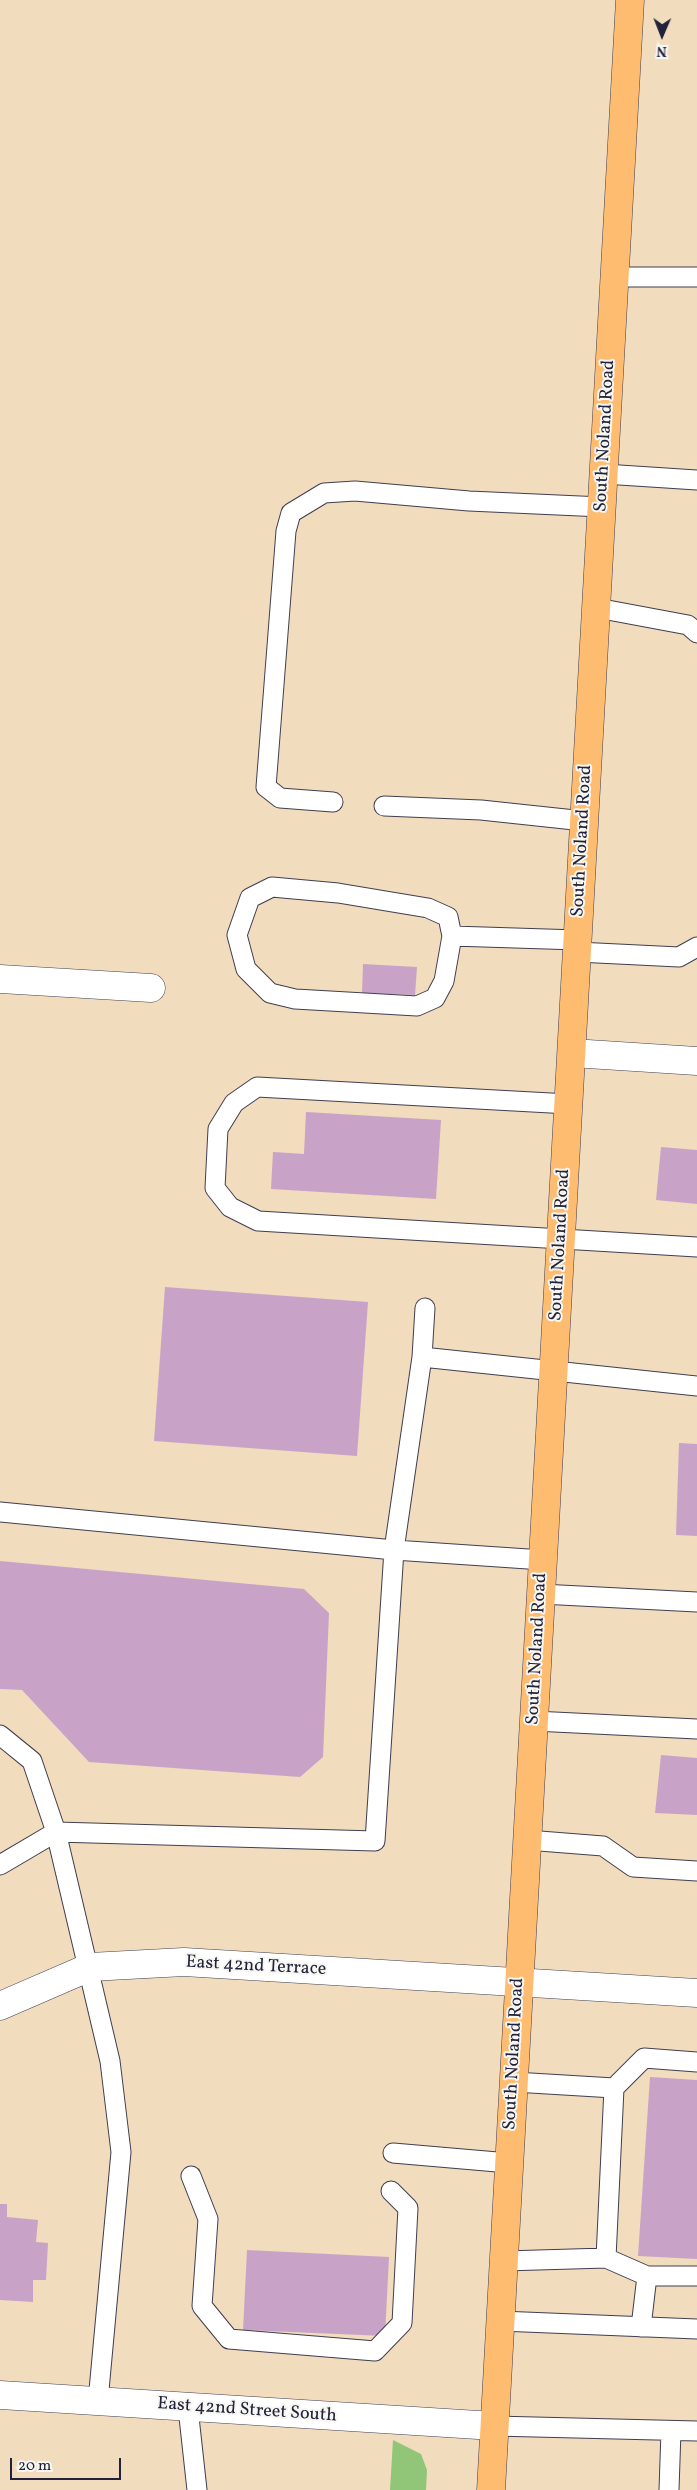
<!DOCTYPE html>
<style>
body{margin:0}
#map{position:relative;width:697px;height:2490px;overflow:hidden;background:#f1dcbe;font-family:Vollkorn,serif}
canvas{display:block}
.north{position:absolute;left:637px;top:10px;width:50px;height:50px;-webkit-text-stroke:4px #f6f6f2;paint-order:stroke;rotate:181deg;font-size:14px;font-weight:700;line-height:20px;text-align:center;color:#22223b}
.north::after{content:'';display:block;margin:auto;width:18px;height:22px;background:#22223b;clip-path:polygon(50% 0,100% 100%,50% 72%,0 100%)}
.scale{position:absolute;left:10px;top:2458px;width:111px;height:22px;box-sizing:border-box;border:2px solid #22223b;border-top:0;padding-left:6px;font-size:15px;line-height:18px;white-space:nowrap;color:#22223b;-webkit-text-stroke:4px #f6f6f2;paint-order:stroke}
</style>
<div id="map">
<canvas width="697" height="2490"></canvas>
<div class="north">N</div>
<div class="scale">20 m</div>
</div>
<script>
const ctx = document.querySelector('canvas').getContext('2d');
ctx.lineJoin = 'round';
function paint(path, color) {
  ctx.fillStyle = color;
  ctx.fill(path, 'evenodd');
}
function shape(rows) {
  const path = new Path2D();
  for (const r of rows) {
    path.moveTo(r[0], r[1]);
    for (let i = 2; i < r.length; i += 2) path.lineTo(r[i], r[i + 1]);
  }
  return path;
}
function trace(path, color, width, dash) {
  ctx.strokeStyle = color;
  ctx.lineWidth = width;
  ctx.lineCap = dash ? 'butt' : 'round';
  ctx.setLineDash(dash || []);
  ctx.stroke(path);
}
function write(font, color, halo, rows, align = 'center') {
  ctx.font = font + ' Vollkorn,serif';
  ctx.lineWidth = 4;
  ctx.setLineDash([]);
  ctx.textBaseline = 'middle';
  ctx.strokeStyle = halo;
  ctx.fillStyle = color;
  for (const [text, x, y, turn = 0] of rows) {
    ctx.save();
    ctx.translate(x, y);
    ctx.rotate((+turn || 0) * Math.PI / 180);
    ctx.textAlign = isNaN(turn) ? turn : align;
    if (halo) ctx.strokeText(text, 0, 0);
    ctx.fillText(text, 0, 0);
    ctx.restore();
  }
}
const green = shape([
 [393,2440,421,2454,427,2470,426,2490,390,2490]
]);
const building = shape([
 [363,964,417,967,415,995,362,993],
 [306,1112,441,1120,436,1199,271,1189,273,1152,304,1154],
 [661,1147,697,1150,697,1204,656,1200],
 [165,1287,368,1302,357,1456,154,1441],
 [679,1443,697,1444,697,1536,676,1535],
 [0,1561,304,1589,329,1613,323,1757,300,1777,89,1762,22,1690,0,1689],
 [661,1755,697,1758,697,1815,655,1813],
 [650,2077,697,2080,697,2259,638,2256],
 [0,2204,7,2204,7,2217,38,2220,36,2242,48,2243,46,2280,33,2280,33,2302,0,2300],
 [247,2250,389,2257,385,2336,243,2330]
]);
const lane = shape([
 [615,277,697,277],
 [604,474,697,480],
 [597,608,688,625,697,633],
 [333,802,280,798,266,787,286,531,291,513,324,493,355,491,469,501,602,507],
 [384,806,481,810,584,821],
 [272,887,338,893,428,908,448,917,452,936,444,981,435,998,417,1006,295,999,270,993,246,969,237,935,250,898,272,887],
 [452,936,578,940],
 [577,952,679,957,697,947],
 [569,1104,257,1087,234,1103,218,1129,215,1188,230,1207,258,1221,697,1247],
 [422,1357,697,1386],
 [0,1512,394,1550,422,1357,425,1308],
 [541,1594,697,1602],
 [534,1721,697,1729],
 [0,1735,32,1761,56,1832,110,2061,121,2152,98,2401],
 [527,1840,603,1846,633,1867,697,1871],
 [0,1865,56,1832,375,1841,394,1550,543,1560],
 [697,2062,644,2058,614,2088,606,2258,647,2276,697,2276],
 [514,2082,614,2088],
 [393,2153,509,2163],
 [191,2176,208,2219,202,2306,229,2339,375,2351,402,2323,408,2208,391,2191],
 [504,2261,606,2258],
 [500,2321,697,2329],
 [641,2327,647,2276],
 [188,2408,197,2490],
 [494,2426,697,2431],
 [669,2490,671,2431]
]);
const street = shape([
 [0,979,151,988],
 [572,1053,697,1061],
 [0,2006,90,1967,184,1962,697,1993],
 [0,2395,494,2426]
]);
const primary = shape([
 [491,2490,630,0]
]);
const streetNames = [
 ["South Noland Road",606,436,-87],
 ["South Noland Road",583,841,-87],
 ["South Noland Road",561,1245,-87],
 ["South Noland Road",538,1649,-87],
 ["East 42nd Terrace",256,1967,3],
 ["South Noland Road",515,2054,-87],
 ["East 42nd Street South",247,2411,4]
];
paint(green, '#91c577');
paint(building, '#c8a3c7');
trace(lane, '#413e4f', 21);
trace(street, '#413e4f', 29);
trace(primary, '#413e4f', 29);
trace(lane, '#fff', 19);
trace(street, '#fff', 28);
trace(primary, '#febc70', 28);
write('18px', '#22223b', '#f6f6f2', streetNames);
</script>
